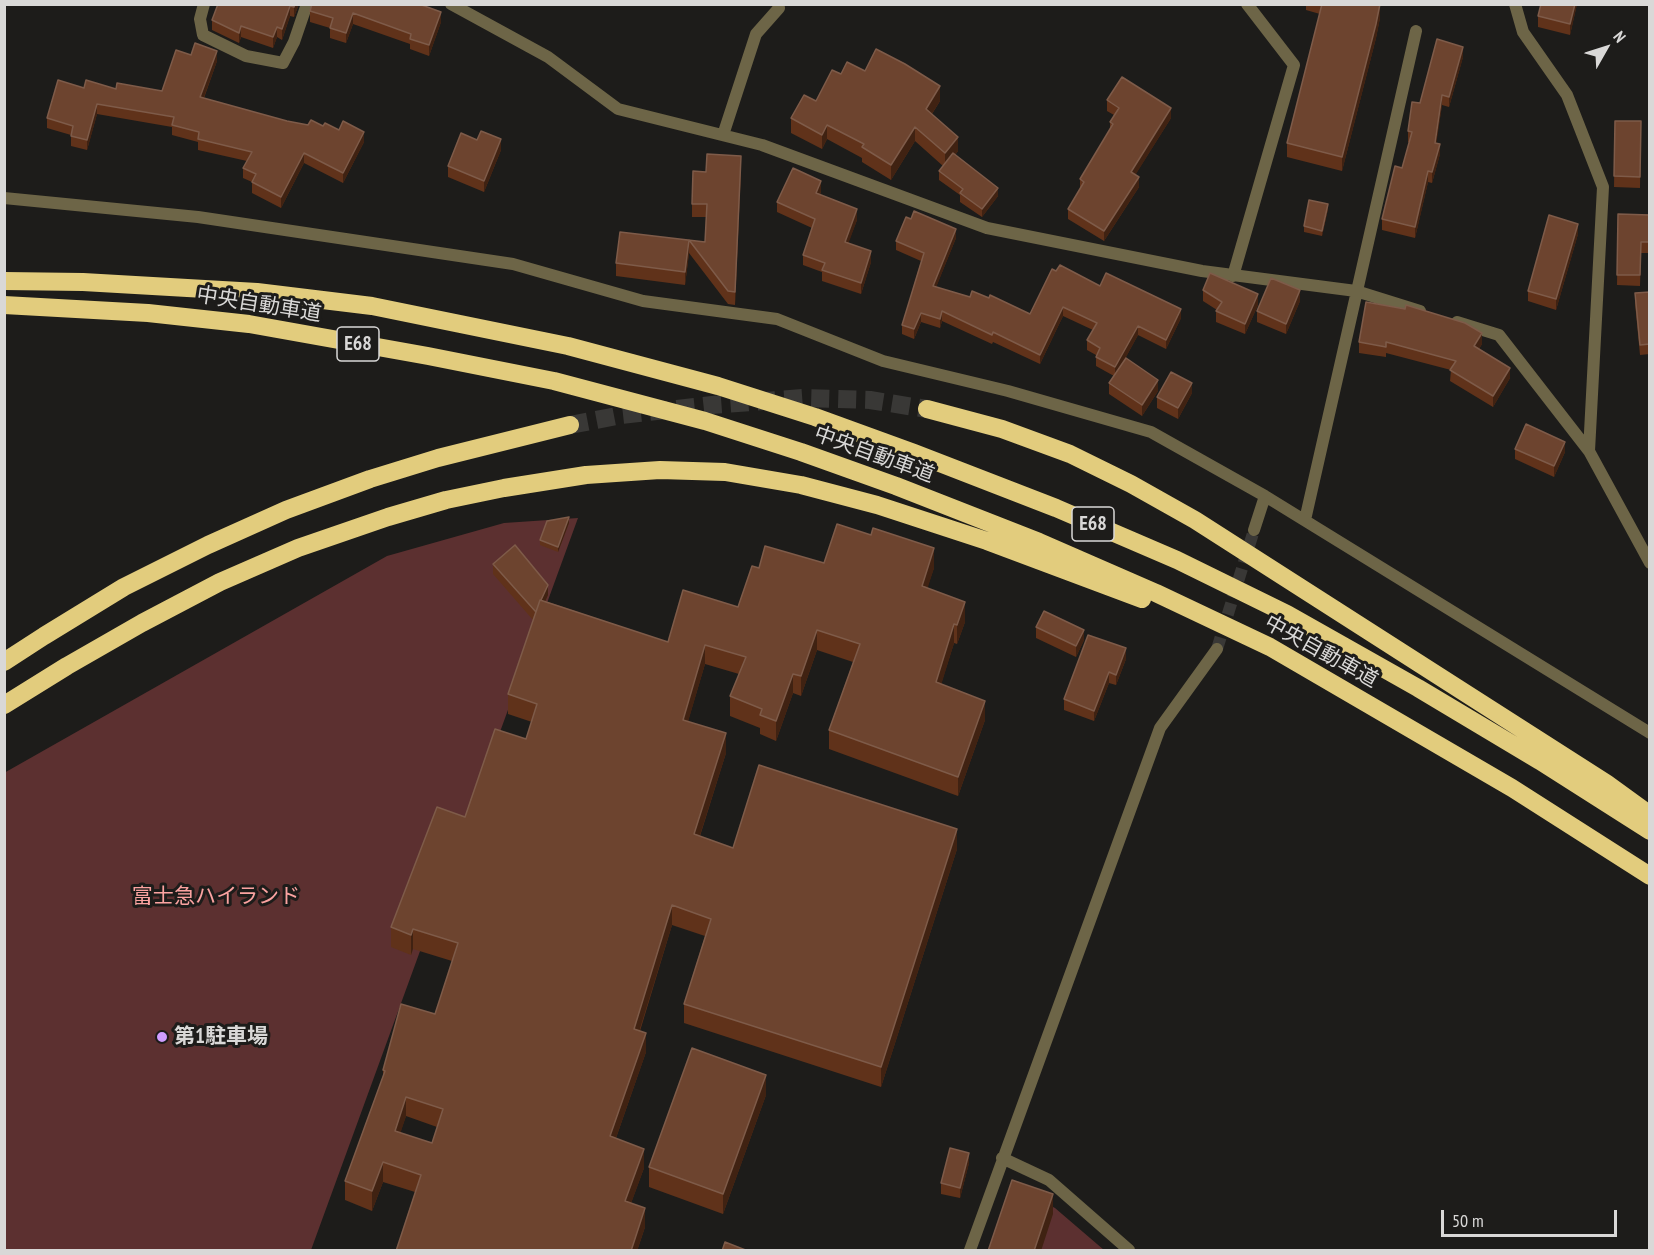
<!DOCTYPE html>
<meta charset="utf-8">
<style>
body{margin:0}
#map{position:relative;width:1654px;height:1255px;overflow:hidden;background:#1d1c1a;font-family:"PT Sans Narrow",sans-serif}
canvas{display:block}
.frame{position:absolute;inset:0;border:6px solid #d9d8d7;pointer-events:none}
.north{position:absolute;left:1576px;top:18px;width:60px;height:60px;-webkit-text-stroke:4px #1d1c1a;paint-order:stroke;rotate:51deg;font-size:16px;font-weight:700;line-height:24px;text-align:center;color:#d9d8d7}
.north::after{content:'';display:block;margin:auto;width:21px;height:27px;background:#d9d8d7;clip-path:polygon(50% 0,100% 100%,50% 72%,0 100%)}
.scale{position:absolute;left:1441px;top:1210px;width:176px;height:27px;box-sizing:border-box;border:3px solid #d9d8d7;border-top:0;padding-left:8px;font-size:18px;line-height:21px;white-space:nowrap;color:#d9d8d7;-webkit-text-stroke:4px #1d1c1a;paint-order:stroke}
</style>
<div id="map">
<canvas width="1654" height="1255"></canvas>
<div class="frame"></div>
<div class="north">N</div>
<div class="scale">50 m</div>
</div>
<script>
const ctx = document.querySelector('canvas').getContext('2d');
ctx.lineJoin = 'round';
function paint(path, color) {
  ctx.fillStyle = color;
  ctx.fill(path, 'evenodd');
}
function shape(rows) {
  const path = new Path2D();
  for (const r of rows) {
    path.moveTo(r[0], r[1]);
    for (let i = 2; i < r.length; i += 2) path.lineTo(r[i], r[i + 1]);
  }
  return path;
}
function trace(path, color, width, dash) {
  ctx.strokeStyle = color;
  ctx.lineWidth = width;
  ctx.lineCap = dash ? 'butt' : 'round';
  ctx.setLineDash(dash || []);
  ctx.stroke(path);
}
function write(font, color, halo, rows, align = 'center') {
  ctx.font = font + ' "PT Sans Narrow","Noto Sans JP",sans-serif';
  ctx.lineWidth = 6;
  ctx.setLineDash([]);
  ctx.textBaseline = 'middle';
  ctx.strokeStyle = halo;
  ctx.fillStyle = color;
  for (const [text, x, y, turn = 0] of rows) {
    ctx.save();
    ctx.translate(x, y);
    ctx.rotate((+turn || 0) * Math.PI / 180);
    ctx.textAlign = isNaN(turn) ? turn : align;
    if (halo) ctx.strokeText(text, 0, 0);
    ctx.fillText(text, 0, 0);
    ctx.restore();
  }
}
const green = shape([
 [578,518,311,1250,5,1250,4,773,387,556,504,523],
 [1013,1187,1055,1208,1104,1250,990,1250]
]);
const minorTunnel = shape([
 [1217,649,1254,530]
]);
const motorwayTunnel = shape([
 [570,425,622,415,712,405,803,398,870,400,927,409]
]);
const minor = shape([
 [204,4,200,19,203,35,246,56,283,63,294,42,307,4],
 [451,4,548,57,618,109,762,145,987,228,1202,271,1356,291,1420,311],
 [1515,4,1523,32,1567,95,1603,187,1589,451],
 [723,135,756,34,779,8,778,4],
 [4,198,198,217,513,264,643,301,777,319,883,361,1008,391,1151,432,1265,496,1650,733],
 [1233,276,1294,65,1247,4],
 [1457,322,1499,335,1589,451,1650,563],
 [1305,520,1416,31],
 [1254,530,1265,496],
 [1002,1158,1049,1180,1129,1250],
 [970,1250,1160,728,1217,649]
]);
const motorway = shape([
 [4,281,83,282,257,292,372,306,568,346,718,386,815,417,914,453,1056,508,1177,560,1287,614,1418,688,1540,761,1650,831],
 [4,305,148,313,249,324,428,356,554,381,705,421,801,452,896,486,1039,542,1156,593,1270,647,1512,788,1650,876],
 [927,409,1002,429,1070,454,1131,484,1195,520,1459,689,1606,783,1650,815],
 [4,662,44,636,124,587,208,545,286,510,370,479,438,458,570,425],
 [4,705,67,666,142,623,220,582,298,548,388,517,446,500,504,488,586,475,660,470,725,472,801,485,877,505,987,541,1142,599]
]);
const wall = shape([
 [218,4,299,4,294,17,290,16,282,40,277,37,273,48,241,37,239,43,212,30,212,20],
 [312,4,441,22,429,56,410,49,410,44,353,24,346,43,330,38,330,28,310,22,310,11],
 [1306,4,1380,4,1380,18,1376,38,1342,171,1287,157,1287,143,1320,14,1306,10],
 [1541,4,1577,4,1570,35,1538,27,1538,16],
 [191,55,217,61,204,98,287,121,308,125,323,126,364,142,343,183,304,163,281,208,252,193,252,182,243,178,243,168,247,161,198,150,198,142,172,135,172,127,97,114,87,150,71,146,71,135,47,128,47,118,84,88,162,91],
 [1463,57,1449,107,1442,105,1436,143,1440,154,1432,183,1428,182,1415,238,1382,230,1382,219,1402,168,1409,142,1408,142,1408,131,1420,103],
 [865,71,940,101,932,114,958,151,955,155,998,196,982,217,960,202,960,195,939,180,939,171,943,166,915,141,891,180,862,162,862,158,827,139,822,149,791,133,791,118,816,101,841,74],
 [1107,100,1171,118,1135,175,1139,187,1104,241,1068,219,1068,209,1080,189,1080,179,1110,130,1110,122,1114,115,1107,111],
 [1615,121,1641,121,1640,188,1614,187],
 [477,140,501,150,484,192,448,177,448,166],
 [741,169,735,305,728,304,689,253,685,285,616,276,616,263,620,232,705,242,706,217,692,217,692,204,706,172],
 [821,191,820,195,857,220,848,243,871,262,861,294,822,281,822,272,803,265,803,255,812,228,777,212,777,202],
 [1328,209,1322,236,1304,232,1304,226],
 [1618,214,1650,215,1650,253,1641,253,1640,286,1617,285],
 [1578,234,1556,310,1528,301,1528,291],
 [956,238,936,287,1030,314,1100,286,1181,318,1166,349,1138,335,1122,364,1158,391,1142,416,1109,394,1109,383,1114,376,1096,366,1096,355,1087,350,1087,340,1093,330,1063,316,1040,364,993,342,992,344,942,321,940,328,921,322,914,339,902,334,902,325,921,261,896,250,896,241],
 [1203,290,1258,305,1245,334,1216,322,1216,311,1217,310,1203,301],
 [1650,292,1650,354,1640,355,1635,303,1635,293],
 [1300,301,1286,334,1257,322,1257,311],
 [1359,342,1482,344,1479,349,1510,378,1493,407,1450,381,1451,370,1386,353,1386,357,1359,353],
 [1192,393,1178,419,1157,408,1157,397],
 [1515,449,1565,452,1554,477,1515,459],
 [569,523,558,552,540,545,540,540],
 [824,563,934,568,927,588,965,622,957,644,954,643,941,684,985,720,958,796,829,749,829,730,853,662,817,650,801,696,793,693,776,741,760,734,760,728,730,716,730,696,739,674,705,664,688,721,726,753,700,836,733,848,957,849,881,1087,684,1023,684,1004,705,936,672,925,640,1031,646,1052,616,1138,644,1168,631,1203,645,1227,637,1251,396,1251,415,1192,383,1182,372,1211,345,1200,345,1181,383,1076,383,1070,435,1014,452,961,413,949,411,955,391,947,391,927,465,817,526,739,532,722,508,714,508,694,533,620,493,574,493,564,548,595,545,601,668,642,738,607,759,568],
 [406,1116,437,1127,432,1143,400,1133],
 [1036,627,1084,640,1076,657,1036,638],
 [1126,659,1116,685,1109,683,1094,721,1064,710,1064,699],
 [766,1095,723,1214,649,1187,649,1167],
 [969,1163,960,1198,941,1194,941,1183]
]);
const shadedWall = shape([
 [295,4,299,4,294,17,294,7],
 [1374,4,1380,4,1380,18,1376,38,1342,171,1342,157],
 [1575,4,1577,4,1570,35,1570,24],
 [290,6,290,16,282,40,282,29],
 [441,12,441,22,429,56,429,45],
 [353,13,353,24,346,43,346,33],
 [241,26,241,37,239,43,239,33],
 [277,27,277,37,273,48,273,37],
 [1463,47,1463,57,1449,107,1449,97],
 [217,51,217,61,200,108,200,97],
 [940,86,940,101,926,123,926,109],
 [1442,95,1442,105,1435,153,1435,143],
 [97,104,97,114,87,150,87,140],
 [1171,108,1171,118,1131,182,1131,172],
 [827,125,827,139,822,149,822,135],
 [915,127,915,141,891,180,891,165],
 [364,132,364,142,343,183,343,173],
 [958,137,958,151,945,167,945,153],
 [501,139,501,150,484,192,484,181],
 [1440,144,1440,154,1432,183,1432,172],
 [304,153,304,163,281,208,281,197],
 [741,156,741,169,735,305,735,292],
 [1428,171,1428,182,1415,238,1415,227],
 [1139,177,1139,187,1104,241,1104,231],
 [821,181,821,191,816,204,816,193],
 [998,188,998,196,982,217,982,209],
 [1328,204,1328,209,1322,236,1322,231],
 [857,209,857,220,845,253,845,242],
 [1578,224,1578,234,1556,310,1556,299],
 [956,229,956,238,933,295,933,286],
 [689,240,689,253,685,285,685,272],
 [871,251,871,262,861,294,861,283],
 [1300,290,1300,301,1286,334,1286,324],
 [1258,294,1258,305,1245,334,1245,324],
 [1063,307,1063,316,1040,364,1040,355],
 [1181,309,1181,318,1166,349,1166,340],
 [942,311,942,321,940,328,940,319],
 [921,313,921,322,914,339,914,329],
 [1138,326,1138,335,1115,377,1115,367],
 [1482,333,1482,344,1474,357,1474,346],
 [1510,368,1510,378,1493,407,1493,396],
 [1158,380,1158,391,1142,416,1142,405],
 [1192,383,1192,393,1178,419,1178,408],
 [1565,442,1565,452,1554,477,1554,466],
 [569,517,569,523,558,552,558,547],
 [934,548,934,568,922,606,922,586],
 [548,585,548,595,536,622,536,612],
 [965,602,965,622,957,644,957,625],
 [954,624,954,643,936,702,936,682],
 [817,630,817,650,801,696,801,676],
 [1084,630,1084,640,1076,657,1076,646],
 [705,645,705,664,683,739,683,720],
 [1126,648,1126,659,1116,685,1116,675],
 [1109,672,1109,683,1094,721,1094,711],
 [793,674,793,693,776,741,776,721],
 [985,701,985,720,958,796,958,777],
 [726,733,726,753,694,854,694,834],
 [957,829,957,849,881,1087,881,1067],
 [672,905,672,925,634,1048,634,1029],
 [413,929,413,949,411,955,411,935],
 [646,1033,646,1052,610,1155,610,1136],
 [766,1075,766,1095,723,1214,723,1194],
 [406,1097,406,1116,395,1150,395,1131],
 [644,1149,644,1168,625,1220,625,1201],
 [969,1153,969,1163,960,1198,960,1188],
 [383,1162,383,1182,372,1211,372,1191],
 [1053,1194,1053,1214,1041,1251,1034,1251],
 [645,1208,645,1227,637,1251,631,1251]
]);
const building = shape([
 [218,4,295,4,294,7,290,6,282,29,277,27,273,37,241,26,239,33,212,20,218,4],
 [312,4,419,4,441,12,429,45,410,39,411,34,353,13,346,33,330,28,333,18,310,11,312,4],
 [1322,4,1380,4,1376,24,1342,157,1287,143,1322,4],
 [1541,4,1575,4,1570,24,1538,16,1541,4],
 [1437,39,1463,47,1449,97,1442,95,1435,143,1440,144,1432,172,1428,171,1415,227,1382,219,1395,166,1402,168,1412,132,1408,131,1412,102,1420,103,1437,39],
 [195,43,217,51,200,97,287,121,308,125,311,120,323,126,325,123,339,130,343,121,364,132,343,173,304,153,281,197,252,182,256,174,243,168,252,152,198,139,199,132,172,125,174,117,97,104,87,140,71,136,73,126,47,118,58,80,84,88,86,80,116,89,117,83,162,91,176,50,191,55,195,43],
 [876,49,905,64,940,86,926,109,958,137,945,153,915,127,891,165,862,147,864,144,827,125,822,135,791,118,804,95,816,101,832,70,841,74,847,62,865,71,876,49],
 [1122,77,1171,108,1131,172,1139,177,1104,231,1068,209,1084,182,1080,179,1113,124,1110,122,1119,108,1107,100,1122,77],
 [1615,121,1641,121,1640,177,1614,176,1615,121],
 [481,131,501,139,484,181,448,166,461,133,477,140,481,131],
 [953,153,998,188,982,209,960,193,963,189,939,171,953,153],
 [707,154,741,156,735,292,728,291,689,240,685,272,616,263,620,232,705,242,707,204,692,204,693,171,706,172,707,154],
 [793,168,821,181,816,193,857,209,845,242,871,251,861,283,822,270,825,263,803,255,815,219,777,202,793,168],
 [1309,200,1328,204,1322,231,1304,226,1309,200],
 [914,211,956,229,933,286,970,297,972,291,989,298,990,295,1030,314,1052,269,1056,271,1060,265,1100,286,1106,273,1181,309,1166,340,1138,326,1115,367,1096,357,1100,348,1087,340,1097,323,1063,307,1040,355,993,332,992,335,942,311,940,319,921,313,914,329,902,325,924,253,896,241,906,217,911,219,914,211],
 [1618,214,1650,215,1650,242,1641,242,1640,275,1617,275,1618,214],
 [1549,215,1578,224,1556,299,1528,291,1549,215],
 [1210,273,1258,294,1245,324,1216,311,1222,302,1203,290,1210,273],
 [1271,278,1300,290,1286,324,1257,311,1271,278],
 [1650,292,1650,344,1640,345,1635,293,1650,292],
 [1366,302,1405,309,1406,305,1465,323,1482,333,1474,346,1510,368,1493,396,1450,370,1456,361,1386,342,1386,347,1359,342,1366,302],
 [1126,358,1158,380,1142,405,1109,383,1126,358],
 [1171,372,1192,383,1178,408,1157,397,1171,372],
 [1526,424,1565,442,1554,466,1515,449,1526,424],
 [569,517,558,547,540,540,547,521,569,517],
 [837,524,871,535,873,528,934,548,922,586,965,602,957,625,954,624,936,682,985,701,958,777,829,730,860,644,817,630,801,676,793,674,776,721,760,715,762,709,730,696,746,657,705,645,683,720,726,733,694,834,733,848,759,765,957,829,881,1067,684,1004,711,919,672,905,634,1029,646,1033,610,1136,644,1149,625,1201,645,1208,631,1251,396,1251,421,1175,383,1162,372,1191,345,1181,385,1071,383,1070,401,1004,435,1014,458,943,413,929,411,935,391,927,437,807,465,817,495,729,526,739,537,704,508,694,540,600,668,642,683,590,738,607,752,566,759,568,765,546,824,563,837,524],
 [406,1097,443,1109,432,1143,395,1131,406,1097],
 [515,545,548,585,541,600,540,600,536,612,493,564,515,545],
 [1044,611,1084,630,1076,646,1036,627,1044,611],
 [1088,635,1126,648,1116,675,1109,672,1094,711,1064,699,1088,635],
 [692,1048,766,1075,723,1194,649,1167,692,1048],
 [950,1148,969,1153,960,1188,941,1183,950,1148],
 [1012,1180,1053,1194,1034,1251,988,1251,1012,1180],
 [725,1242,748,1251,722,1251,725,1242]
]);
const markers = [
 [162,1037,6,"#d09dff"]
];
const shields = [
 [358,344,42],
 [1093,524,42]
];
const shieldNames = [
 ["E68",358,344],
 ["E68",1093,524]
];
const streetNames = [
 ["中央自動車道",259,305,9],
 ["中央自動車道",874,455,20],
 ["中央自動車道",1321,652,29]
];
const parkNames = [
 ["富士急ハイランド",216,897]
];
const poiNames = [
 ["第1駐車場",174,1037]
];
paint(green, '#5c3030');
trace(minorTunnel, '#393836', 12, [12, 6]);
trace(motorwayTunnel, '#393836', 18, [18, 9]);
trace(minor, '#6d6547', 12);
trace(motorway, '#e2cc7d', 18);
paint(wall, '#60321a');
paint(shadedWall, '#402212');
paint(building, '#6d442f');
trace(building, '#7e5b49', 1.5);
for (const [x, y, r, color] of markers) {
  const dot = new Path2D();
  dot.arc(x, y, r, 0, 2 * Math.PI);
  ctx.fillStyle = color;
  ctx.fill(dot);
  trace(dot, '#1d1c1a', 2);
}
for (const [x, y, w] of shields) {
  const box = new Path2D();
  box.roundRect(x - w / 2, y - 17, w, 34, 4.5);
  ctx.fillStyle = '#1d1c1a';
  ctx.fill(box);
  trace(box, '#d9d8d7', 1.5);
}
write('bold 20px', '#d9d8d7', null, shieldNames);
write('21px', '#d9d8d7', '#1d1c1a', streetNames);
write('21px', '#fba3a1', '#1d1c1a', parkNames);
write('bold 21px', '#d9d8d7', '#1d1c1a', poiNames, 'left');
</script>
